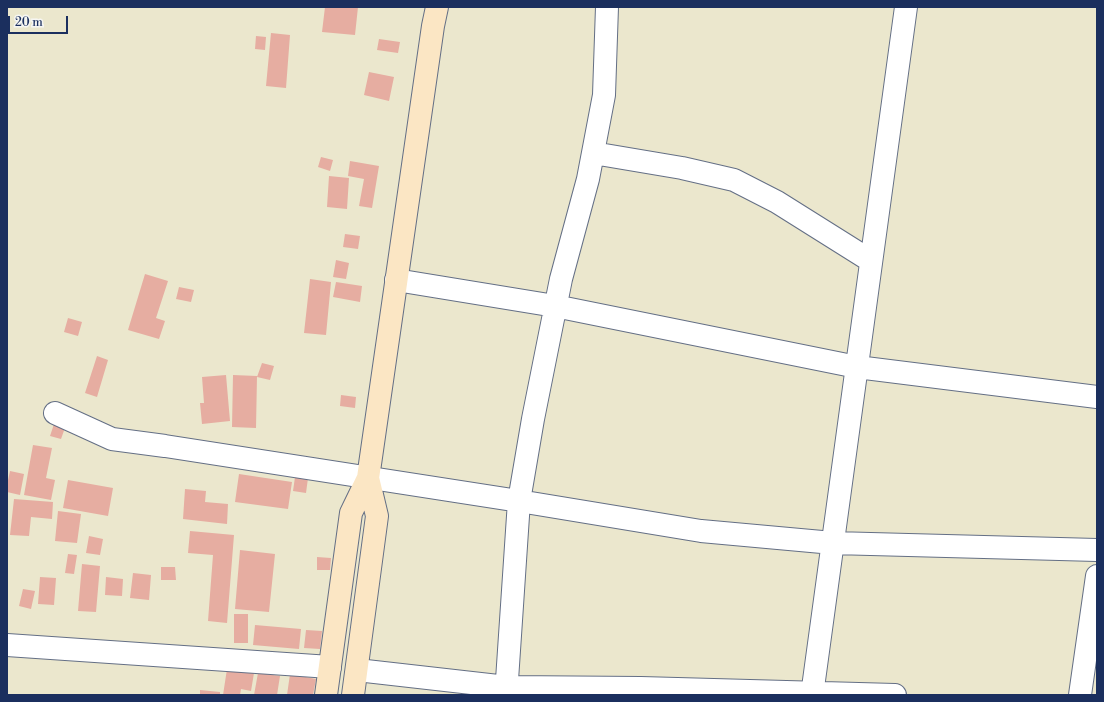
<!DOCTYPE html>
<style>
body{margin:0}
#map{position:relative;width:1104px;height:702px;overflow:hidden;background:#ebe7cd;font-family:"Libre Bodoni",serif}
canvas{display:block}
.frame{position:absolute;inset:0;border:8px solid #1b2f5e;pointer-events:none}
.scale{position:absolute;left:8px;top:16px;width:60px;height:18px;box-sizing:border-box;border:2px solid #1b2f5e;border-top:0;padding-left:5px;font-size:12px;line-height:14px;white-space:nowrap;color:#1b2f5e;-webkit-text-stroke:3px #f6f6f2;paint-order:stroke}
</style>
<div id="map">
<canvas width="1104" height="702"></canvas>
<div class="frame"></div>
<div class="scale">20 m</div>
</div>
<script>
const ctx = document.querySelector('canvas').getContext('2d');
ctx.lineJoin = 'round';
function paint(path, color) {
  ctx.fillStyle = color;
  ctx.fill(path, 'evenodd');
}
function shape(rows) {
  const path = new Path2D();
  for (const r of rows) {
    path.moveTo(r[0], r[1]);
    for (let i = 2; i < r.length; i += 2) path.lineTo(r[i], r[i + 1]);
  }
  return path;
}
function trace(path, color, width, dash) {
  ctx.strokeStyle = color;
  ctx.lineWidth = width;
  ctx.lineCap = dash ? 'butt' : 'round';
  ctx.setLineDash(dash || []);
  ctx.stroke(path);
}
const building = shape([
 [325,7,358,7,355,35,322,32],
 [271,33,290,35,286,88,266,86],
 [256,36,266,37,265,50,255,49],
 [379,39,400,42,398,53,377,50],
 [369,72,394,77,389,101,364,95],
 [321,157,333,160,330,171,318,167],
 [350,161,379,166,372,208,359,206,364,179,348,176],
 [329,176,349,178,347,209,327,207],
 [345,234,360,236,358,249,343,247],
 [336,260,349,263,346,279,333,277],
 [145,274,168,281,156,318,165,321,159,339,128,330],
 [310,279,331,282,326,335,304,333],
 [336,282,362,286,360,302,333,297],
 [179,287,194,290,191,302,176,299],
 [68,318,82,322,78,336,64,332],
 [97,356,108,360,97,397,85,393],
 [262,363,274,366,270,380,257,377],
 [226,375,230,421,202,424,200,403,204,403,202,377],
 [233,375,257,376,256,428,232,427],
 [341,395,356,397,355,408,340,406],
 [55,421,66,425,61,439,50,436],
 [33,445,52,448,46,478,55,480,51,500,24,495],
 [10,471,24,474,20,495,7,492,7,485],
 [239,474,292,482,288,509,235,502],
 [295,477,308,478,306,493,293,491],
 [68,480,113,488,108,516,63,508],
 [185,489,206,491,205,502,228,504,227,524,183,519],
 [14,499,53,502,52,519,31,517,29,536,10,535],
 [58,511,81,514,77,543,55,541],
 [190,531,234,535,227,623,208,621,213,555,188,553],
 [89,536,103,539,100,555,86,553],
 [240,550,275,554,269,612,235,609],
 [68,554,77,555,74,574,65,573],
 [317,557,331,558,330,570,317,570],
 [82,564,100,566,96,612,78,611],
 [161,567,175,567,176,580,161,580],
 [133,573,151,575,149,600,130,598],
 [40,577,56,578,54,605,38,604],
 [106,577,123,579,122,596,105,595],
 [23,589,35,591,31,609,19,606],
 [234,614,248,614,248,643,234,643],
 [255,625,301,629,299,649,253,645],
 [306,630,322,631,320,649,304,648],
 [227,669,254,673,251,691,241,689,240,695,223,695],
 [258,673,280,676,277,695,254,695],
 [290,674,316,679,313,695,287,695],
 [200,690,220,692,220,695,200,695]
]);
const street = shape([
 [593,153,682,168,734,180,777,202,871,261],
 [396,280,555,306,857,367,1097,397],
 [55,413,112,439,165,446,519,501,701,531,833,543,1097,550],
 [7,645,330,667],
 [357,670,507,687,641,688,895,695],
 [506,695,519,501,533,419,561,279,588,179,604,95,607,7],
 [812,695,906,7],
 [1080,695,1097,576]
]);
const secondary = shape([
 [326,695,351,513,368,478,433,26,437,7],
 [353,695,377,516,368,478]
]);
paint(building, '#e6ada1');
trace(street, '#646f85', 24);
trace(secondary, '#646f85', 24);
trace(street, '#fff', 22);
trace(secondary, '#fbe6c4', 22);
</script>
